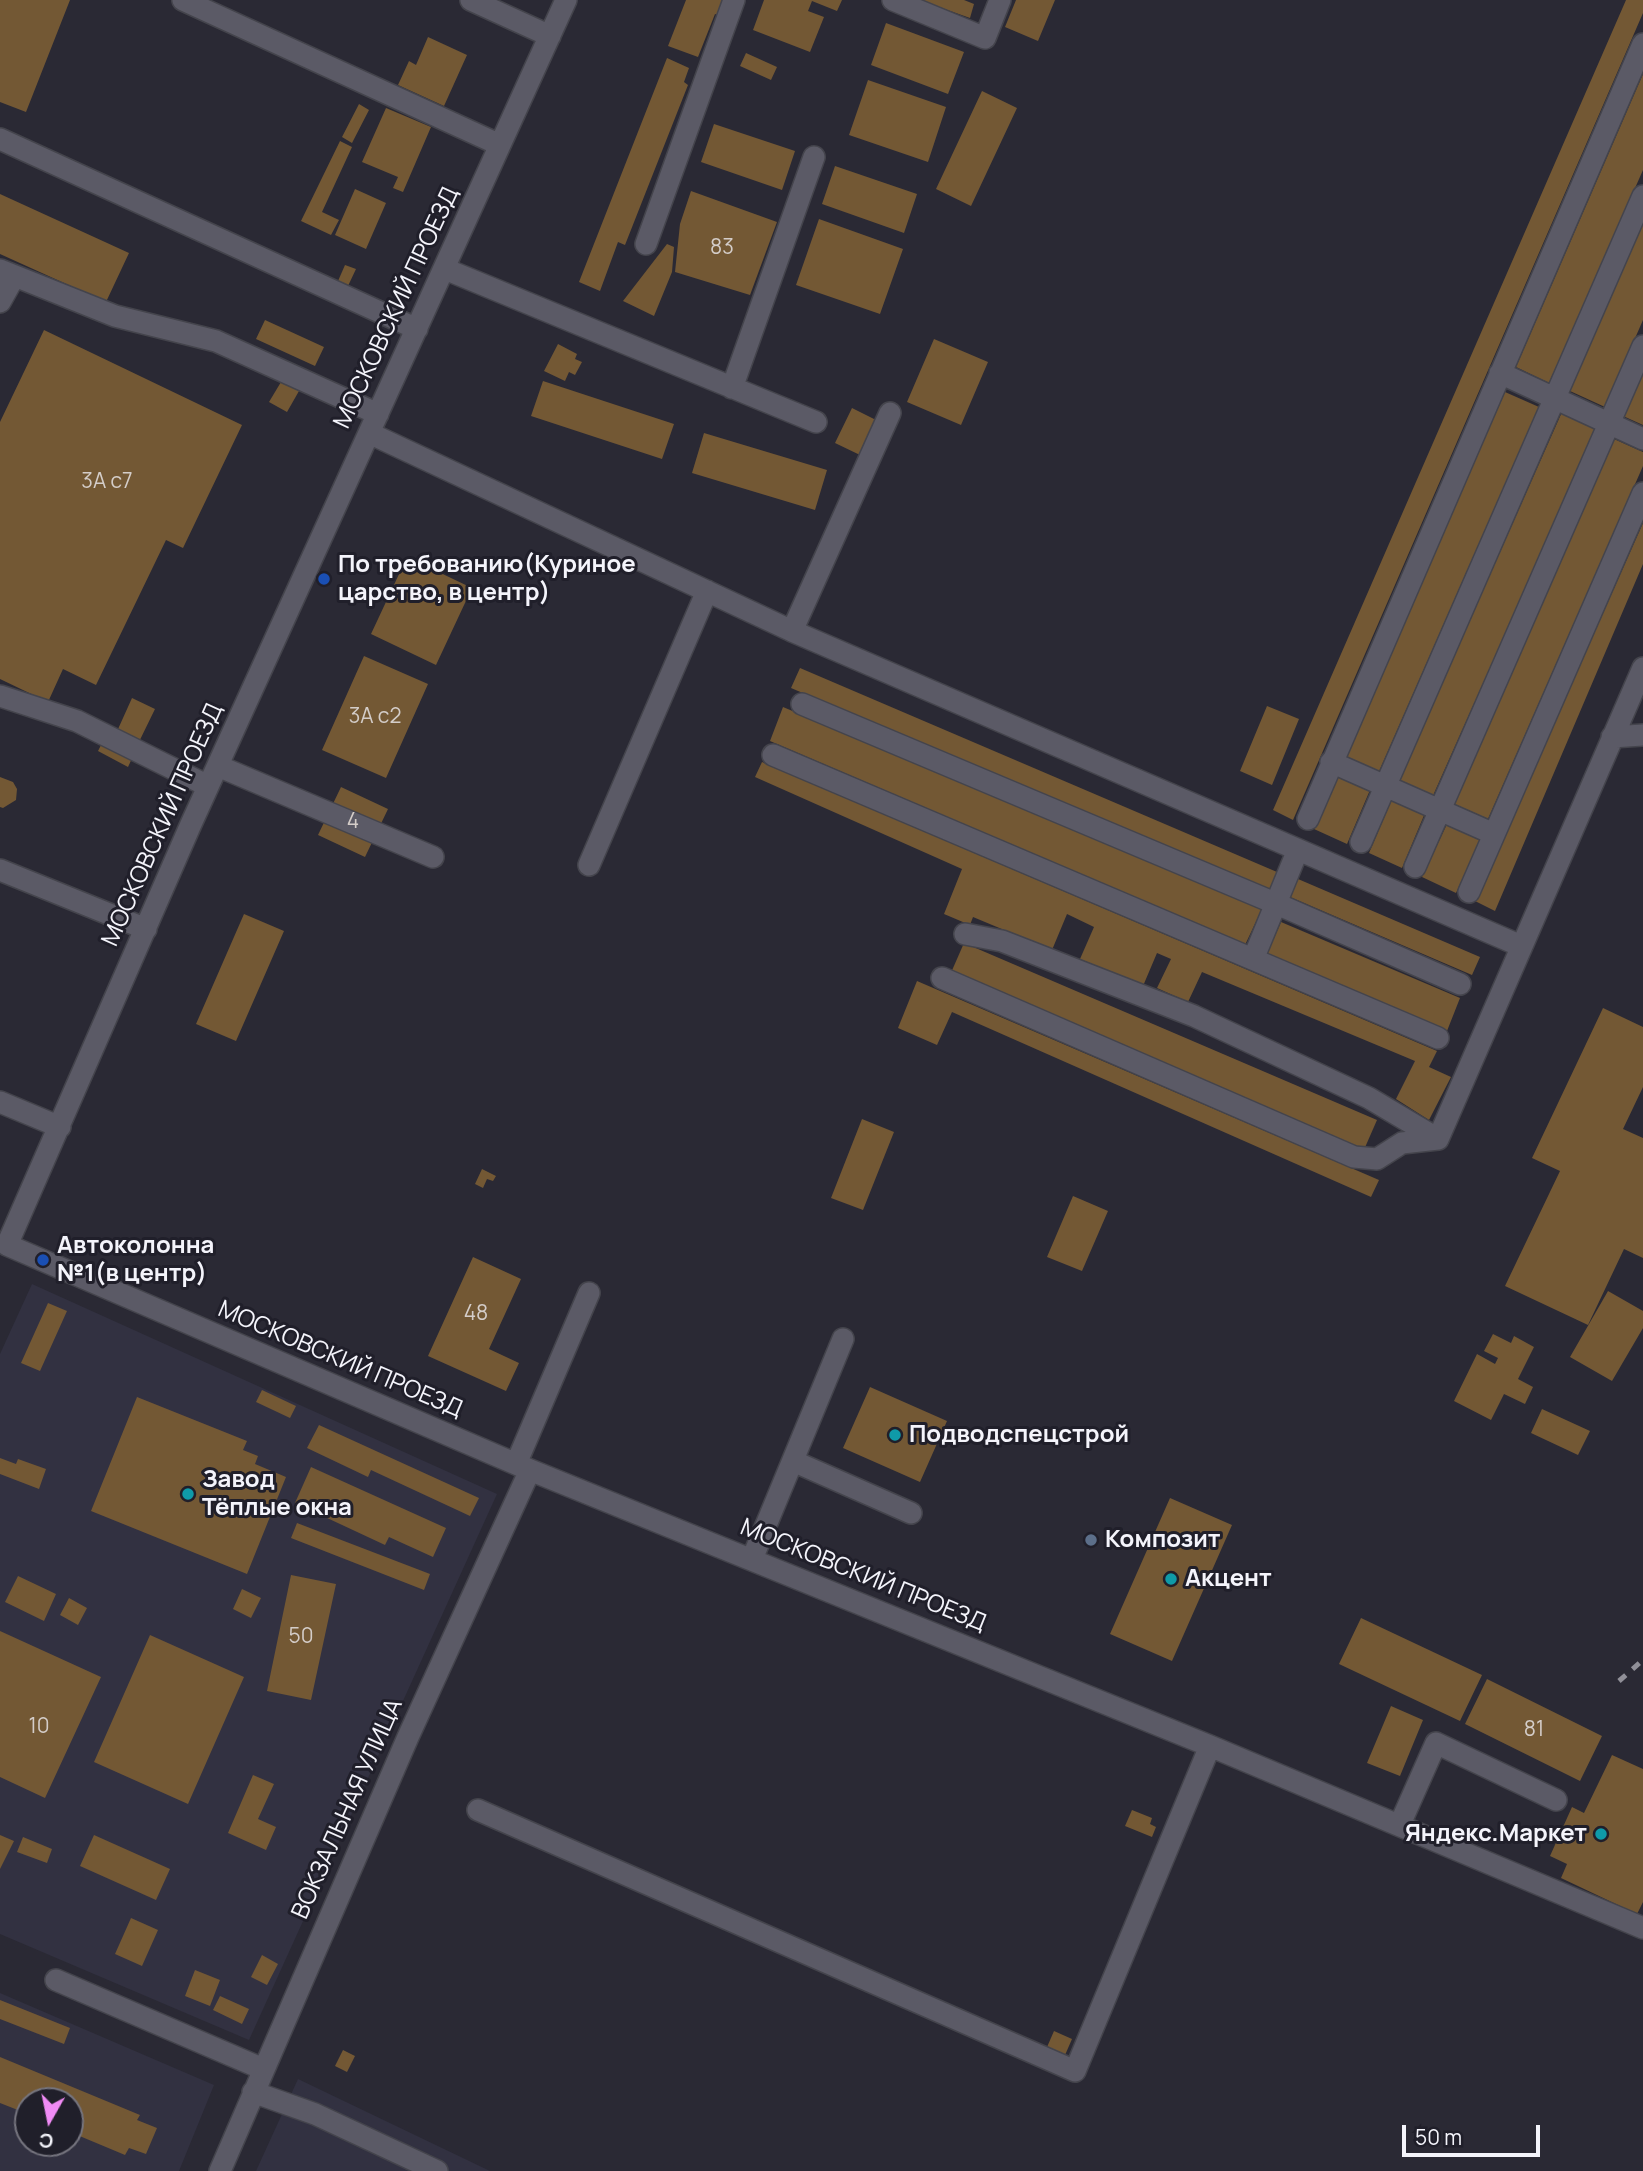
<!DOCTYPE html>
<meta charset="utf-8">
<style>
body{margin:0}
#map{position:relative;width:1643px;height:2171px;overflow:hidden;background:#2a2934;font-family:Manrope,sans-serif}
canvas{display:block}
.north{position:absolute;left:14px;top:2087px;width:70px;height:70px;box-sizing:border-box;background:#201f2a;border:2px solid #75747e;border-radius:50%;rotate:189deg;font-size:19px;font-weight:700;line-height:28px;text-align:center;color:#f4f4fb}
.north::after{content:'';display:block;margin:auto;width:24px;height:32px;background:#f08bf5;clip-path:polygon(50% 0,100% 100%,50% 72%,0 100%)}
.scale{position:absolute;left:1402px;top:2125px;width:138px;height:32px;box-sizing:border-box;border:4px solid #f4f4fb;border-top:0;padding-left:9px;font-size:21px;line-height:24px;white-space:nowrap;color:#f4f4fb;-webkit-text-stroke:5px #201f2a;paint-order:stroke}
</style>
<div id="map">
<canvas width="1643" height="2171"></canvas>
<div class="north">С</div>
<div class="scale">50 m</div>
</div>
<script>
const ctx = document.querySelector('canvas').getContext('2d');
ctx.lineJoin = 'round';
function paint(path, color) {
  ctx.fillStyle = color;
  ctx.fill(path, 'evenodd');
}
function shape(rows) {
  const path = new Path2D();
  for (const r of rows) {
    path.moveTo(r[0], r[1]);
    for (let i = 2; i < r.length; i += 2) path.lineTo(r[i], r[i + 1]);
  }
  return path;
}
function trace(path, color, width, dash) {
  ctx.strokeStyle = color;
  ctx.lineWidth = width;
  ctx.lineCap = dash ? 'butt' : 'round';
  ctx.setLineDash(dash || []);
  ctx.stroke(path);
}
function write(font, color, halo, rows, align = 'center') {
  ctx.font = font + ' Manrope,sans-serif';
  ctx.lineWidth = 6;
  ctx.setLineDash([]);
  ctx.textBaseline = 'middle';
  ctx.strokeStyle = halo;
  ctx.fillStyle = color;
  for (const [text, x, y, turn = 0] of rows) {
    ctx.save();
    ctx.translate(x, y);
    ctx.rotate((+turn || 0) * Math.PI / 180);
    ctx.textAlign = isNaN(turn) ? turn : align;
    if (halo) ctx.strokeText(text, 0, 0);
    ctx.fillText(text, 0, 0);
    ctx.restore();
  }
}
const built = shape([
 [32,1284,497,1494,249,2040,0,1934,0,1354],
 [0,1993,214,2085,179,2171,0,2171],
 [28,2101,70,2101,70,2143,28,2143],
 [298,2079,490,2171,256,2171]
]);
const building = shape([
 [0,0,70,0,26,112,0,102],
 [686,0,730,0,723,17,715,14,698,57,668,46],
 [764,0,842,0,837,11,812,1,808,11,824,17,810,52,753,30],
 [919,0,964,0,974,4,970,18],
 [1016,0,1055,0,1038,41,1005,27],
 [1626,0,1643,0,1643,13,1293,820,1273,810],
 [886,23,964,52,948,94,871,65],
 [428,37,467,55,444,106,398,85,409,61,416,65],
 [746,53,777,67,771,80,740,66],
 [667,58,689,68,684,82,688,85,625,245,618,242,600,291,579,282],
 [1643,74,1643,170,1549,383,1516,367],
 [868,80,946,107,928,162,849,135],
 [982,91,1017,108,971,206,936,189],
 [359,104,369,110,352,143,342,137],
 [386,108,431,127,403,192,393,188,398,177,362,162],
 [714,124,795,151,782,190,701,162],
 [340,141,352,147,322,212,339,220,331,235,301,221],
 [835,166,917,194,904,233,822,204],
 [355,189,386,203,366,249,335,235],
 [691,191,777,222,750,295,675,272,680,224],
 [0,194,129,253,106,302,0,254],
 [819,219,903,249,880,314,796,285],
 [1643,222,1643,320,1605,407,1570,391],
 [667,244,674,247,672,272,654,316,623,301],
 [345,265,356,269,348,286,338,281],
 [265,320,324,347,315,366,256,339],
 [44,330,242,425,183,548,166,540,96,685,63,669,48,702,0,679,0,422],
 [934,339,988,362,961,425,907,402],
 [558,344,577,354,575,359,582,362,575,375,569,372,565,381,544,371],
 [1643,371,1643,425,1623,416],
 [543,381,674,424,662,459,531,416],
 [281,382,299,391,287,412,269,402],
 [1505,392,1539,407,1377,776,1343,761],
 [852,408,878,421,860,455,835,443],
 [1562,412,1597,428,1431,800,1397,784],
 [704,433,827,470,815,510,692,473],
 [1614,439,1643,452,1643,466,1488,819,1454,804],
 [1643,523,1643,564,1495,911,1475,901],
 [407,557,472,588,436,665,371,634],
 [364,656,428,684,386,778,322,750],
 [800,668,1277,872,1269,891,791,688],
 [132,698,155,709,136,748,114,738],
 [1267,706,1299,719,1272,785,1240,771],
 [783,707,1262,909,1245,945,770,741],
 [105,737,135,752,128,767,98,751],
 [762,762,1437,1051,1429,1067,1451,1077,1429,1120,1396,1099,1415,1061,1202,972,1188,1002,1157,988,1171,959,1157,953,1143,986,1080,959,1094,927,1067,914,1052,950,973,917,970,925,944,914,962,869,755,777],
 [1338,775,1370,790,1347,844,1314,829],
 [0,777,13,782,17,789,16,800,3,808,0,807],
 [341,787,388,809,365,857,318,835],
 [1392,799,1425,813,1402,868,1369,853],
 [1447,824,1481,839,1456,893,1422,877],
 [1298,879,1480,957,1472,975,1290,897],
 [244,914,284,931,236,1041,196,1024],
 [1281,922,1460,998,1447,1031,1267,954],
 [964,943,1377,1120,1363,1152,950,975],
 [917,981,1379,1180,1371,1197,952,1012,937,1045,898,1028],
 [1603,1008,1643,1027,1643,1087,1623,1129,1643,1138,1643,1258,1624,1249,1588,1325,1505,1286,1560,1171,1532,1158],
 [862,1119,894,1132,863,1210,831,1198],
 [482,1169,496,1176,493,1181,487,1179,483,1188,475,1184],
 [1073,1196,1108,1211,1082,1271,1047,1257],
 [473,1257,521,1279,489,1349,519,1363,506,1391,428,1356],
 [1608,1291,1643,1311,1643,1328,1612,1381,1570,1357],
 [48,1303,67,1311,40,1371,21,1363],
 [1493,1334,1511,1343,1514,1336,1534,1347,1518,1379,1533,1387,1525,1404,1504,1394,1491,1420,1454,1401,1477,1354,1495,1364,1498,1358,1484,1351],
 [870,1387,947,1421,920,1482,843,1448],
 [262,1390,296,1406,290,1418,256,1402],
 [137,1397,247,1441,243,1450,258,1456,255,1464,286,1477,247,1574,91,1511],
 [1542,1409,1590,1431,1578,1455,1531,1433],
 [319,1425,479,1498,470,1516,371,1470,368,1477,307,1448],
 [0,1458,16,1464,18,1459,46,1469,39,1489,0,1474],
 [311,1467,446,1528,433,1557,389,1537,385,1545,295,1503],
 [1170,1498,1232,1525,1172,1661,1110,1634],
 [297,1523,430,1574,424,1590,291,1538],
 [291,1575,336,1584,311,1700,267,1691],
 [18,1576,56,1594,44,1621,5,1602],
 [242,1589,261,1598,251,1618,233,1609],
 [69,1598,87,1608,78,1625,60,1615],
 [1361,1618,1482,1675,1460,1721,1339,1664],
 [0,1631,101,1677,45,1798,0,1777],
 [150,1635,244,1677,188,1804,94,1762],
 [1487,1679,1602,1736,1580,1781,1465,1724],
 [1391,1706,1423,1720,1400,1776,1367,1763],
 [1612,1755,1643,1769,1643,1902,1637,1914,1561,1878,1567,1864,1550,1856,1572,1807,1584,1813],
 [253,1775,274,1784,258,1819,276,1827,266,1850,228,1833],
 [1132,1810,1152,1818,1150,1824,1156,1827,1152,1837,1125,1826],
 [0,1835,14,1841,0,1869],
 [94,1835,170,1869,156,1900,80,1866],
 [23,1837,52,1849,47,1863,17,1852],
 [131,1918,158,1930,142,1966,115,1954],
 [262,1955,278,1964,267,1985,251,1977],
 [195,1970,220,1980,210,2006,185,1996],
 [220,1996,249,2009,242,2024,213,2010],
 [0,2000,70,2028,64,2044,0,2019],
 [1054,2031,1072,2039,1062,2062,1044,2054],
 [343,2050,355,2056,347,2072,335,2066],
 [0,2057,140,2115,137,2120,157,2128,146,2154,129,2148,125,2155,70,2132,70,2101,28,2101,28,2114,0,2103]
]);
const minor = shape([
 [183,0,500,145],
 [471,0,550,36],
 [566,0,191,824,7,1245,530,1470,1210,1746,1643,1928],
 [893,0,985,38,1000,0],
 [0,139,417,329],
 [646,244,734,0],
 [445,269,816,422],
 [0,270,115,316,216,341,378,414],
 [0,302,14,277],
 [1500,373,1643,439],
 [732,388,814,157],
 [369,433,792,631,1521,946],
 [792,631,890,413],
 [0,696,77,721,208,786],
 [802,704,1277,904,1460,984],
 [1612,737,1643,735],
 [773,755,1438,1038],
 [1331,762,1494,834],
 [218,766,433,857],
 [1308,819,1643,44],
 [1361,842,1643,196],
 [589,865,707,591],
 [1415,867,1643,346],
 [0,870,146,929],
 [1469,892,1643,493],
 [965,934,1002,941,1194,1016,1369,1098,1438,1139],
 [1254,957,1297,852],
 [942,978,1354,1157,1377,1159,1402,1143,1438,1139,1643,668],
 [0,1102,60,1127],
 [793,1461,911,1513],
 [516,1464,589,1293],
 [752,1559,843,1339],
 [478,1810,1075,2071,1210,1746],
 [1400,1824,1436,1743,1556,1800],
 [56,1980,263,2069],
 [253,2092,315,2114,437,2171],
 [220,2171,408,1737,530,1470]
]);
const rail = shape([
 [1619,1681,1643,1660]
]);
const markers = [
 [324,579,7,"#1a4fb4"],
 [43,1260,7,"#1a4fb4"],
 [895,1435,7,"#0f9aa8"],
 [188,1494,7,"#0f9aa8"],
 [1091,1540,7,"#5c6f8a"],
 [1171,1579,7,"#0f9aa8"],
 [1601,1834,7,"#0f9aa8"]
];
const numberNames = [
 ["83",722,248],
 ["3А с7",107,482],
 ["3А с2",375,717],
 ["4",353,822],
 ["48",476,1314],
 ["50",301,1637],
 ["10",39,1727],
 ["81",1534,1730]
];
const streetNames = [
 ["МОСКОВСКИЙ ПРОЕЗД",397,308,-65],
 ["МОСКОВСКИЙ ПРОЕЗД",163,825,-66],
 ["МОСКОВСКИЙ ПРОЕЗД",340,1360,23],
 ["МОСКОВСКИЙ ПРОЕЗД",863,1576,22],
 ["ВОКЗАЛЬНАЯ УЛИЦА",348,1809,-66]
];
const poiNames = [
 ["По требованию(Куриное",338,565],
 ["царство, в центр)",338,593],
 ["Автоколонна",57,1246],
 ["№1(в центр)",57,1274],
 ["Подводспецстрой",909,1435],
 ["Завод",202,1480],
 ["Тёплые окна",202,1508],
 ["Композит",1105,1540],
 ["Акцент",1185,1579],
 ["Яндекс.Маркет",1587,1834,"right"]
];
paint(built, '#323141');
paint(building, '#735834');
trace(minor, '#44444c', 24);
trace(minor, '#5b5a66', 21);
trace(rail, '#908f98', 5, [9, 9]);
for (const [x, y, r, color] of markers) {
  const dot = new Path2D();
  dot.arc(x, y, r, 0, 2 * Math.PI);
  ctx.fillStyle = color;
  ctx.fill(dot);
  trace(dot, '#201f2a', 2.5);
}
write('21px', '#d4cdc9', null, numberNames);
write('24px', '#f4f4fb', '#201f2a', streetNames);
write('bold 24px', '#f4f4fb', '#201f2a', poiNames, 'left');
</script>
